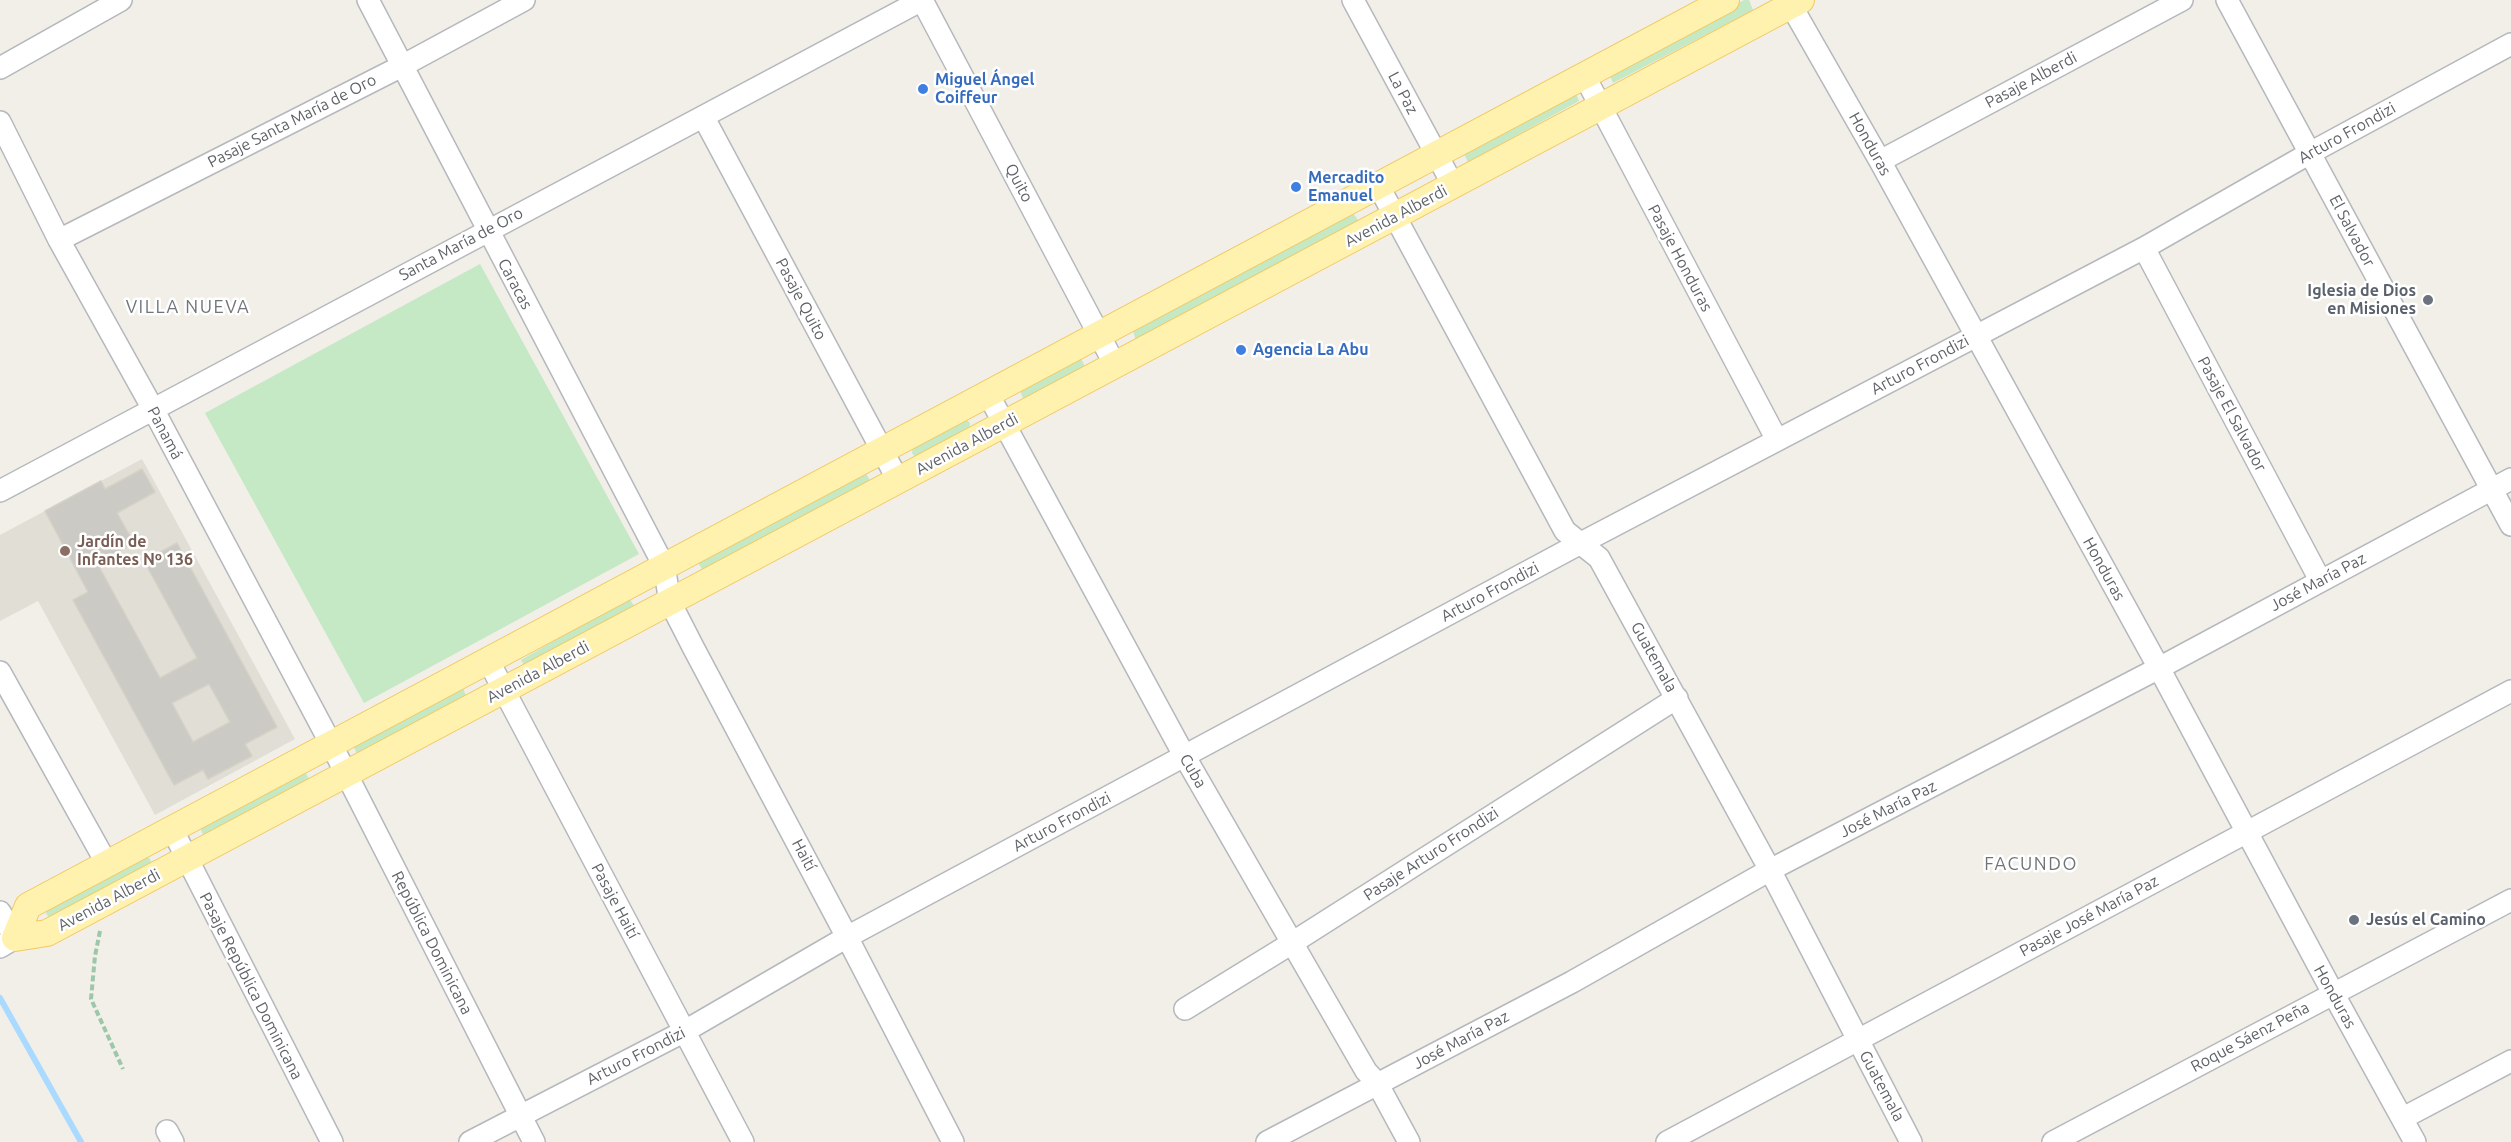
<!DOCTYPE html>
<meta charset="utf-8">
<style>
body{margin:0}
canvas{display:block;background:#f1efe8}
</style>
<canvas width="2511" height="1142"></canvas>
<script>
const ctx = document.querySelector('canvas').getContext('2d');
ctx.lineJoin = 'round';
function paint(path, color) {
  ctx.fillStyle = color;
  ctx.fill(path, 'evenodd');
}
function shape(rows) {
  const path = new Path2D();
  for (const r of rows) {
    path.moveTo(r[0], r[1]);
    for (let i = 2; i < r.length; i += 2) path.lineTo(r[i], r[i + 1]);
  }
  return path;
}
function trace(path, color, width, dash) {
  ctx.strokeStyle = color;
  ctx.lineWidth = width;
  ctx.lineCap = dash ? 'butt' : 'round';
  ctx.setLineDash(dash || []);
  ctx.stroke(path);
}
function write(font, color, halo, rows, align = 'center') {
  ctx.font = font + ' Ubuntu,sans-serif';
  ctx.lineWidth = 5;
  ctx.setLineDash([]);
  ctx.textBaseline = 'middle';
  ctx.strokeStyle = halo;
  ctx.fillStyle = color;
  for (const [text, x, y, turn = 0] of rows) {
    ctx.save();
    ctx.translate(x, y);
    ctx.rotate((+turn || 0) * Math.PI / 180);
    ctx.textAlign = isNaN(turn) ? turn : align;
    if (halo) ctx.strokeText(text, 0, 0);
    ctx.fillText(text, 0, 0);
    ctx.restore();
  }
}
const education = shape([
 [142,459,295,739,155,815,38,601,0,621,0,535]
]);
const green = shape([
 [1744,0,1749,0,1753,10,1613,83,1609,73],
 [1575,91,1579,101,1468,162,1462,150],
 [1351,211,1359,221,1136,341,1132,327],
 [480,264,639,554,364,703,205,413],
 [1080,356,1085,367,1024,401,1019,388],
 [961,419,967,420,970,423,969,429,916,458,912,453,913,446],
 [865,472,871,482,703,571,696,559],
 [629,598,635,607,527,670,521,660],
 [463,688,467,699,359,758,353,745],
 [304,770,310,781,205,839,199,825],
 [143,857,149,858,151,861,149,865,49,918,46,913,48,909]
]);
const stream = shape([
 [0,998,81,1142]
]);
const building = shape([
 [142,469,155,492,117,513,134,543,97,563,160,678,197,658,144,561,177,543,277,727,245,744,252,756,208,779,203,770,174,785,73,600,88,592,45,511,101,481,105,489,142,469],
 [209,684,230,722,193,742,172,703,209,684]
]);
const path = shape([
 [100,931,95,956,91,999,123,1069]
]);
const minor = shape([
 [368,0,664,566,670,602,693,647,847,937,953,1142],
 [1353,0,1453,185],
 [1788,0,1880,161,2159,668,2333,993,2415,1142],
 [2227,0,2511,525],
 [0,68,121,0],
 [1584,75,1777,440],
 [704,118,898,480],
 [0,122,59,240,153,409,331,744,534,1142],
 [1880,161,2182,0],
 [1378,185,1565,531,1599,558,1770,870,1911,1142],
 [59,240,402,66,524,0],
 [2144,248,2320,580],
 [988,394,1185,757,1366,1071,1377,1083,1409,1142],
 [0,491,922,0,1115,365],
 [488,660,743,1142],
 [0,672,107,864],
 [172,829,332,1142],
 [0,912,15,938,0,947],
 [1185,1009,1292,943,1677,698],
 [2403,1118,2511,1061],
 [167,1131,173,1142],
 [470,1142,685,1031,847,937,1581,543,2144,248,2310,153,2511,44],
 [1267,1142,1572,982,1770,870,2159,668,2511,479],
 [1667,1142,2511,691],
 [2053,1142,2511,900]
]);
const major = shape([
 [1726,0,28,906,15,938,47,933,1801,0]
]);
const markers = [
 [923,89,6,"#3f7fe0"],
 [1296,187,6,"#3f7fe0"],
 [2428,300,6,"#6b7280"],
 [1241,350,6,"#3f7fe0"],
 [65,551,6,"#8d6e63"],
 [2354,920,6,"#6b7280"]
];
const shopNames = [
 ["Miguel Ángel",935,80],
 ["Coiffeur",935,98],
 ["Mercadito",1308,178],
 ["Emanuel",1308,196],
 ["Agencia La Abu",1253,350]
];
const streetNames = [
 ["Pasaje Alberdi",2031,80,-28],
 ["La Paz",1403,93,62],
 ["Pasaje Santa María de Oro",292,121,-27],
 ["Arturo Frondizi",2347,133,-29],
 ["Honduras",1870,144,61],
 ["Quito",1019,183,62],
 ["Avenida Alberdi",1396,216,-28],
 ["El Salvador",2352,231,62],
 ["Santa María de Oro",461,244,-28],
 ["Pasaje Honduras",1680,258,62],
 ["Caracas",515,284,62],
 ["Pasaje Quito",801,299,62],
 ["Arturo Frondizi",1920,365,-28],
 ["Pasaje El Salvador",2232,414,62],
 ["Panamá",165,433,62],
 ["Avenida Alberdi",967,444,-28],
 ["Honduras",2104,569,61],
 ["José María Paz",2318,582,-28],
 ["Arturo Frondizi",1490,592,-28],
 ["Guatemala",1654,657,61],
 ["Avenida Alberdi",538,672,-28],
 ["Cuba",1193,771,60],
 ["José María Paz",1888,809,-27],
 ["Arturo Frondizi",1062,822,-28],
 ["Pasaje Arturo Frondizi",1431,854,-33],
 ["Haití",804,855,62],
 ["Avenida Alberdi",109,900,-28],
 ["Pasaje Haití",615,901,62],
 ["Pasaje José María Paz",2089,916,-28],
 ["República Dominicana",432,943,63],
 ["Pasaje República Dominicana",251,986,63],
 ["Honduras",2335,997,61],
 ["Roque Sáenz Peña",2250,1037,-28],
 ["José María Paz",1461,1040,-28],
 ["Arturo Frondizi",636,1056,-27],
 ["Guatemala",1882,1086,62]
];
const worshipNames = [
 ["Iglesia de Dios",2416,291],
 ["en Misiones",2416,309],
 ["Jesús el Camino",2366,920,"left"]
];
const educationNames = [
 ["Jardín de",77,542],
 ["Infantes Nº 136",77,560]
];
const neighbourhoodNames = [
 ["VILLA NUEVA",188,307],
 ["FACUNDO",2031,864]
];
paint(education, '#e1ded6');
paint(green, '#c5e8c5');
trace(stream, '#aadaff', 6);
paint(building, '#cccac5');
trace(building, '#d6d1c6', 1.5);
trace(minor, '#b5b8bc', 24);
trace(major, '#f2c960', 28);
trace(path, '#9cc7a9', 4, [6, 3]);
trace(minor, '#fff', 21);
trace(major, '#fff2af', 26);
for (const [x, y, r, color] of markers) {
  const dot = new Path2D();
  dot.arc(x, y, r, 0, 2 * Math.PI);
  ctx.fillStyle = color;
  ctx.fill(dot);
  trace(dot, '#fff', 2);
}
write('bold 16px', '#366cbe', '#fff', shopNames, 'left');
write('16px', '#5f6368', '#fff', streetNames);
write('bold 16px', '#5b616d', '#fff', worshipNames, 'right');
write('bold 16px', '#785e54', '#fff', educationNames, 'left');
ctx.letterSpacing = '1.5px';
write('18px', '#70757a', '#fff', neighbourhoodNames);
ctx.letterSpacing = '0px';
</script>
